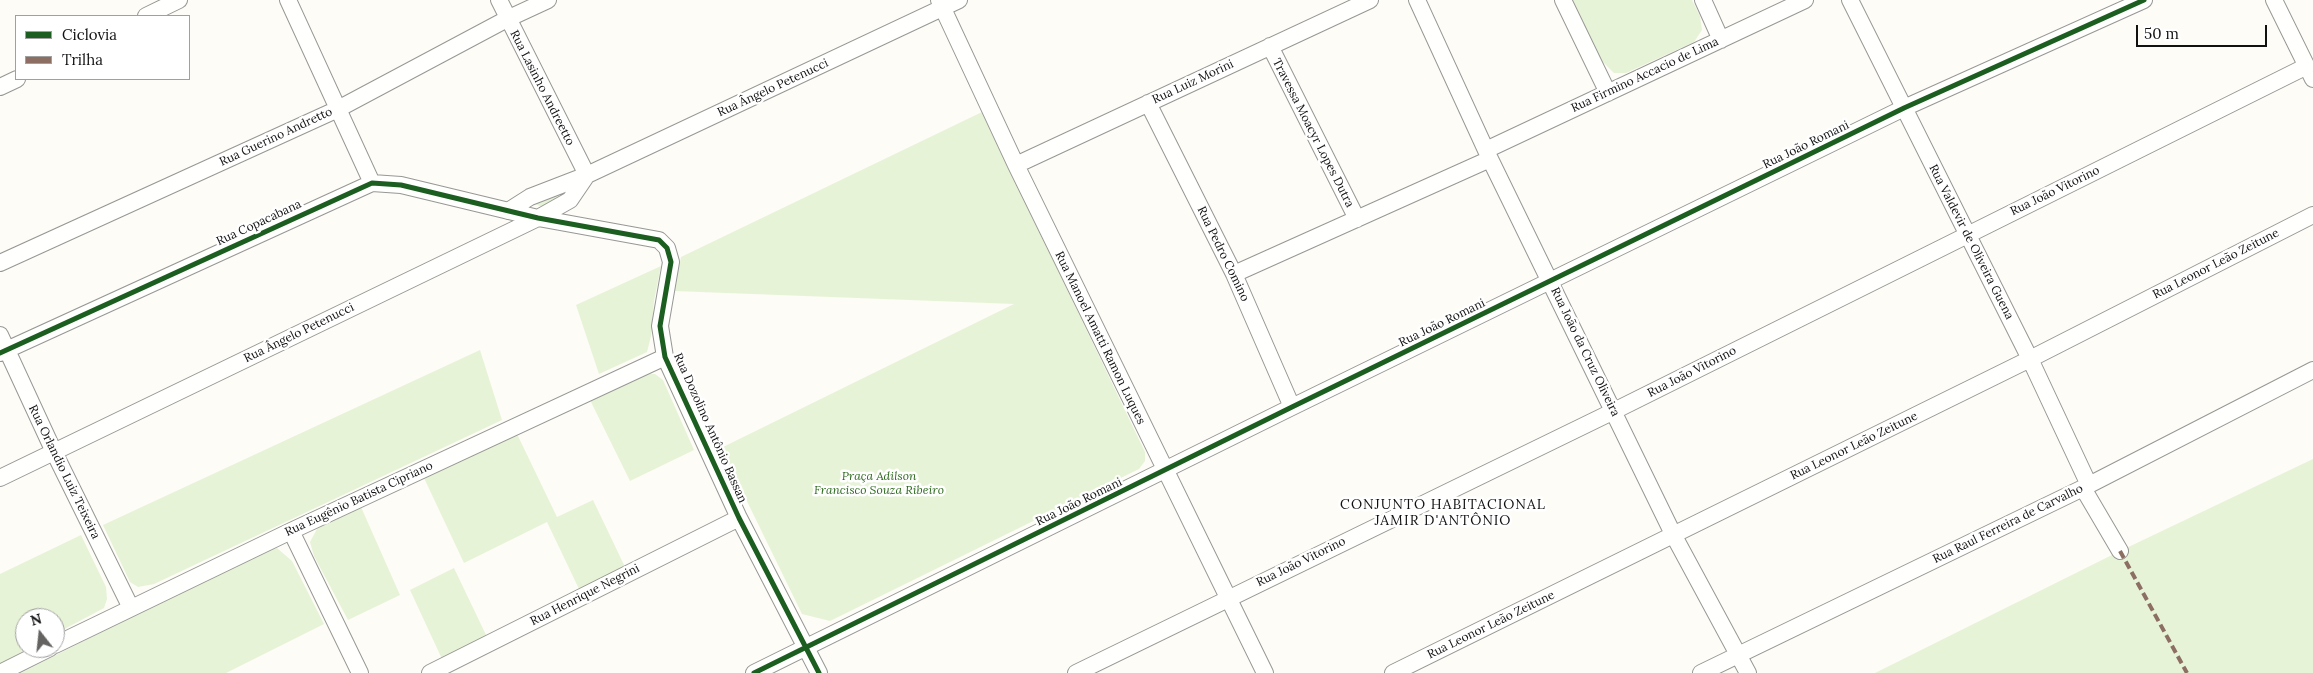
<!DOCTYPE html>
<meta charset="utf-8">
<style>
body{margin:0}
#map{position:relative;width:2313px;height:673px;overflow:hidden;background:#fdfcf7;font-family:Lora,serif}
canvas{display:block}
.legend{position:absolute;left:15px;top:15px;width:175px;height:65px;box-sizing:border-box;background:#fff;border:1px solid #a0a0a0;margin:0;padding:6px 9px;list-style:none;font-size:15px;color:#111}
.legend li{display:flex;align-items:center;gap:10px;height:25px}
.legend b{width:25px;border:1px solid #a0a0a0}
.north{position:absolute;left:15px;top:608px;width:50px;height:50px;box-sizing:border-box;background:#fff;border:1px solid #a0a0a0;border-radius:50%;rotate:344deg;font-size:14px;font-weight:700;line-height:20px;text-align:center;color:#111}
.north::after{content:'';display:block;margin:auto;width:18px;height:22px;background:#646362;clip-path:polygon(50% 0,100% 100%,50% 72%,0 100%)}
.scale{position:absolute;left:2136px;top:25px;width:131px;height:22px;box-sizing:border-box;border:2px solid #111;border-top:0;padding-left:6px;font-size:15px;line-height:18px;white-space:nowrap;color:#111;-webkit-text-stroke:4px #fff;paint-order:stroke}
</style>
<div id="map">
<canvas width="2313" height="673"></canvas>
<ul class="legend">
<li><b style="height:6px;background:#1b5e20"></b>Ciclovia</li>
<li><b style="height:6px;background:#8d6e63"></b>Trilha</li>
</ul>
<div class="north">N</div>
<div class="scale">50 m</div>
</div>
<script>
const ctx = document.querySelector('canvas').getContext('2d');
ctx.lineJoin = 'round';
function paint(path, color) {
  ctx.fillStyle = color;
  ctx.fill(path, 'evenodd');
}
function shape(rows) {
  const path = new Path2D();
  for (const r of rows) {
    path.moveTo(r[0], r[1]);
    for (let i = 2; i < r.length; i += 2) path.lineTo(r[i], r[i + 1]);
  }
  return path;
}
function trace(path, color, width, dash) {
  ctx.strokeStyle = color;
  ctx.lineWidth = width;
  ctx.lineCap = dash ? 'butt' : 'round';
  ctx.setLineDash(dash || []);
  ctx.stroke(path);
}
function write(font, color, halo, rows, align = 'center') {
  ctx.font = font + ' Lora,serif';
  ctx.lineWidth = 5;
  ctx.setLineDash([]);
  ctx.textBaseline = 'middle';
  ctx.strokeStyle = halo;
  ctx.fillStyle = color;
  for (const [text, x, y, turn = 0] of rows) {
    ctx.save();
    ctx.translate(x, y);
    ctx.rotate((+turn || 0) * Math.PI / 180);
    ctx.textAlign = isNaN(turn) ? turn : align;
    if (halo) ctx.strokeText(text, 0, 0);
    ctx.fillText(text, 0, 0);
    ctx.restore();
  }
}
const green = shape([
 [1572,0,1692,0,1700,16,1702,30,1694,42,1626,73,1614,73,1600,59],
 [982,112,1145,452,1145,461,1139,469,830,621,802,614,721,448,1014,304,674,291,681,257],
 [565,191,564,197,542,207,529,201],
 [661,266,654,301,651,336,647,352,599,374,576,305],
 [480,350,502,420,154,584,138,587,130,582,103,525],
 [646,374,655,374,663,380,694,450,630,481,590,400],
 [517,434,557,517,593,500,625,567,579,589,547,522,464,563,424,478],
 [2313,459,2313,673,1875,673,2120,551],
 [361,507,400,595,348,620,314,556,310,542,318,527],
 [81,535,106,587,107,599,104,608,55,634,55,618,25,618,25,648,29,648,0,664,0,574],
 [277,548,292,561,324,624,226,673,21,673,257,552],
 [454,568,487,637,442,659,410,590]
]);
const street = shape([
 [288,0,372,183],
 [499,0,587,175,530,197,508,211],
 [939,0,1016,165,1265,673],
 [1417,0,1490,159,1674,536,1748,673],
 [1563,0,1608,93],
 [1703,0,1721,40],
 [1850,0,2030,359,2089,485],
 [2274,0,2313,79],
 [146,16,179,0],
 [1270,46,1357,219],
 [0,87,17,79],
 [1148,103,1234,274,1292,407],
 [1486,150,1805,0],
 [1016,165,1370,0],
 [0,263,338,109,507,19,548,0],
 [1234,274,1490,159],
 [0,335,54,452,131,608],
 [0,353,372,183,401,185,538,218,659,240,667,248,671,262,660,326,665,357,739,518,819,673],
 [0,478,538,218,570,200,587,175,959,0],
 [2083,488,2120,551],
 [291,531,360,673],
 [55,645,291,531,665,357],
 [0,673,50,648],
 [430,673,739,518],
 [754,673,1292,407,1904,108,2144,0],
 [1076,673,1614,411,2307,66],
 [1393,673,2030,359,2313,215],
 [1701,673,2083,488,2313,370]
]);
const quiet = shape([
 [2120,551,2187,673]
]);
const cycleway = shape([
 [0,353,372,183,401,185,538,218,659,240,667,248,671,262,660,326,665,357,739,518,819,673],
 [754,673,1292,407,1904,108,2144,0]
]);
const streetNames = [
 ["Rua Firmino Accacio de Lima",1645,75,-25],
 ["Rua Luiz Morini",1193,82,-25],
 ["Rua Lasinho Andreetto",542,88,63],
 ["Rua Ângelo Petenucci",773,88,-25],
 ["Travessa Moacyr Lopes Dutra",1313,133,63],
 ["Rua Guerino Andretto",276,137,-25],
 ["Rua João Romani",1806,145,-26],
 ["Rua João Vitorino",2055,191,-26],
 ["Rua Copacabana",259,223,-25],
 ["Rua Valdevir de Oliveira Guena",1971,242,63],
 ["Rua Pedro Comino",1223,254,64],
 ["Rua Leonor Leão Zeitune",2216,264,-27],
 ["Rua João Romani",1442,323,-26],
 ["Rua Ângelo Petenucci",299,333,-26],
 ["Rua Manoel Amatti Ramon Luques",1100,338,64],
 ["Rua João da Cruz Oliveira",1585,352,64],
 ["Rua João Vitorino",1692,372,-27],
 ["Rua Dozolino Antônio Bassan",710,428,66],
 ["Rua Leonor Leão Zeitune",1854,446,-26],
 ["Rua Orlandio Luiz Teixeira",64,472,64],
 ["Rua Eugênio Batista Cipriano",359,499,-25],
 ["Rua João Romani",1079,502,-26],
 ["Rua Raul Ferreira de Carvalho",2008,524,-26],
 ["Rua João Vitorino",1301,562,-26],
 ["Rua Henrique Negrini",585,595,-27],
 ["Rua Leonor Leão Zeitune",1491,625,-26]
];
const parkNames = [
 ["Praça Adilson",879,477],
 ["Francisco Souza Ribeiro",879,491]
];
const neighbourhoodNames = [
 ["CONJUNTO HABITACIONAL",1443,505],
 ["JAMIR D'ANTÔNIO",1443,521]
];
paint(green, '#e7f3d7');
trace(street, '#979795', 18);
trace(street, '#fffffe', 16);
trace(quiet, '#8d6e63', 4, [8, 4]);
trace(cycleway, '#1b5e20', 5);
write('12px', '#111', '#fff', streetNames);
write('italic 12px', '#2f6b1f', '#fff', parkNames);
ctx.letterSpacing = '1px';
write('14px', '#111', '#fff', neighbourhoodNames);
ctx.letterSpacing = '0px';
</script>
